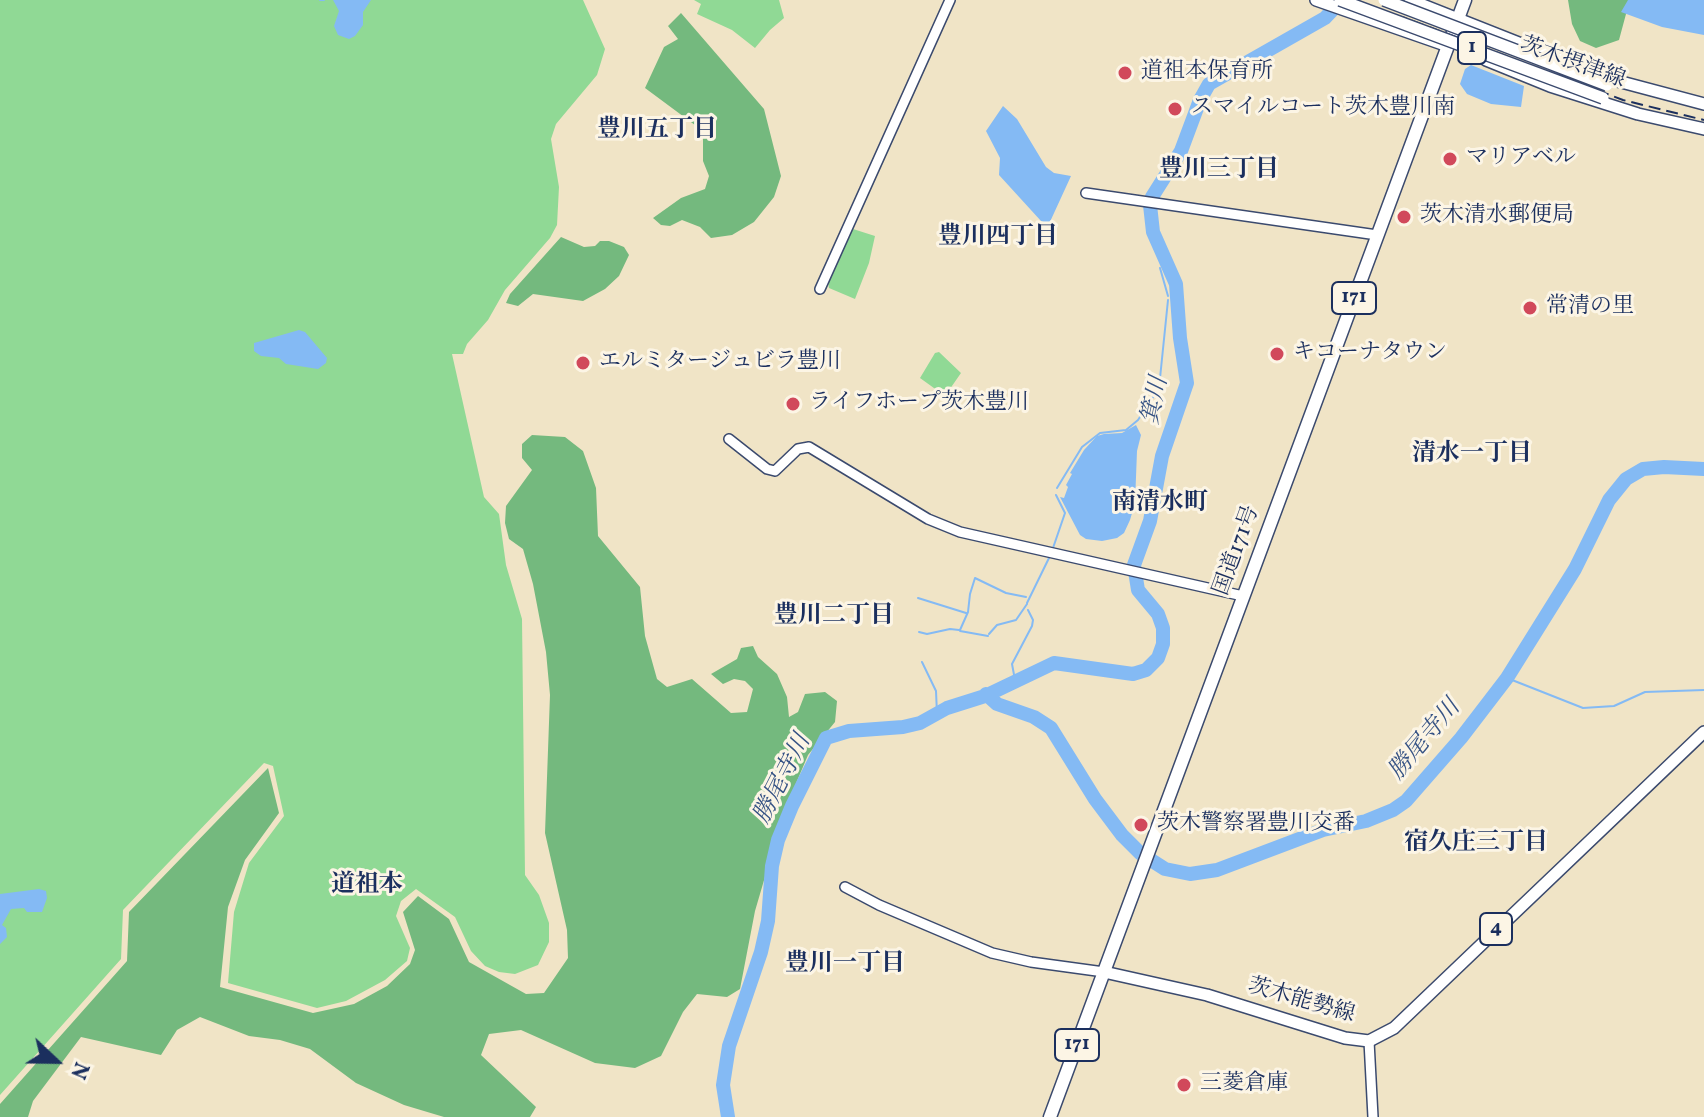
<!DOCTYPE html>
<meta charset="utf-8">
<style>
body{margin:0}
#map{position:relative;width:1704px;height:1117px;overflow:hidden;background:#f0e4c6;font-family:Vollkorn,serif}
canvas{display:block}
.north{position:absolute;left:16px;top:1021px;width:80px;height:80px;-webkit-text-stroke:6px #fcf5e5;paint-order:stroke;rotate:112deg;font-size:22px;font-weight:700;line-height:32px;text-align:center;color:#1b2f5e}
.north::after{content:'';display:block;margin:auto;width:28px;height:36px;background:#1b2f5e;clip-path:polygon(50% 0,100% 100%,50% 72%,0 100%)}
</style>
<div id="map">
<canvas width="1704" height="1117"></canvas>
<div class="north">N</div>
</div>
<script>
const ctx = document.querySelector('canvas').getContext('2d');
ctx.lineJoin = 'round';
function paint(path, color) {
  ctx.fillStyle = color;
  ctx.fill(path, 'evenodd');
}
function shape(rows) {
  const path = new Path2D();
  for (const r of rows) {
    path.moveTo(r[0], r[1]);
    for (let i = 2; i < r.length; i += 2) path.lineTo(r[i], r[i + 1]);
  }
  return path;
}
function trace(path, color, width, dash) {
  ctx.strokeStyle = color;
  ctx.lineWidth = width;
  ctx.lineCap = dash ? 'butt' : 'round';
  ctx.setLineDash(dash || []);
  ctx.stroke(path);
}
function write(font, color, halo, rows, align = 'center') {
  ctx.font = font + ' Vollkorn,"Noto Serif JP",serif';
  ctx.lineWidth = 6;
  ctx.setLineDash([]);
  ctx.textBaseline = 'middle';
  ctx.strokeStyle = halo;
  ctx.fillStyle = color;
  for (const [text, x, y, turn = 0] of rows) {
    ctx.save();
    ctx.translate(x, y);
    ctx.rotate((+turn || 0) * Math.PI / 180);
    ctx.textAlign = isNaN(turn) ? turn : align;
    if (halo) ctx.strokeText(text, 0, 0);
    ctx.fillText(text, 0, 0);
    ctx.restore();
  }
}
const green = shape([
 [0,0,583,0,605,49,597,75,556,124,551,139,559,187,557,225,550,238,505,290,488,320,467,344,463,354,452,354,484,497,499,514,506,565,522,619,525,875,539,895,549,923,549,942,538,965,515,974,499,972,485,966,471,951,455,917,416,889,401,901,396,916,410,948,407,961,385,980,346,1001,317,1008,228,983,234,912,249,863,284,816,273,766,264,763,123,910,121,959,0,1095],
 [694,0,779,0,784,18,770,30,755,48,732,30,697,14,701,4],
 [853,229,875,236,869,263,855,299,829,288,828,283],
 [939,352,961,373,945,396,920,378,935,353]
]);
const forest = shape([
 [1568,0,1634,0,1626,14,1619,40,1596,48,1580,41,1572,24],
 [681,13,764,109,781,176,774,197,754,222,732,235,711,238,700,227,682,220,670,226,661,225,653,218,681,198,705,189,709,176,703,161,703,131,645,88,664,47,678,39,668,26],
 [561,237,584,247,595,246,600,241,609,241,624,247,629,255,619,276,605,289,583,301,533,294,518,306,506,303,510,294],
 [532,435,565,437,583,451,596,488,598,536,640,587,645,636,657,679,667,687,692,679,731,713,747,712,753,689,745,681,734,679,723,684,711,674,737,659,741,648,753,646,758,657,777,674,787,697,789,717,798,712,805,694,825,692,837,701,835,722,808,755,784,812,755,911,740,989,727,997,697,994,683,1012,661,1056,635,1068,595,1063,521,1030,489,1034,481,1055,536,1107,530,1117,444,1117,404,1105,356,1083,310,1049,280,1040,249,1036,200,1017,177,1030,161,1055,81,1037,33,1101,28,1117,0,1117,0,1104,127,961,129,912,268,768,279,813,245,860,228,907,220,987,313,1013,354,1004,387,986,410,964,415,950,403,912,418,896,449,919,469,962,526,994,544,993,568,958,567,930,545,833,550,695,546,652,533,584,523,549,509,539,505,523,506,506,532,470,522,458,522,444]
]);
const water = shape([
 [333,0,371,0,363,12,363,25,355,36,349,39,338,35,334,26,339,11],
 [1628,0,1704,0,1704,35,1662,27,1621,12],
 [1471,65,1524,86,1521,107,1491,104,1467,94,1460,84,1465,69],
 [1003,106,1017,119,1046,167,1054,173,1071,176,1049,224,1041,221,999,175,1000,158,986,131],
 [299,330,305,332,327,358,326,363,318,369,286,364,279,358,261,356,254,351,254,343],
 [1136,425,1141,435,1137,451,1135,503,1130,520,1124,533,1117,538,1102,541,1086,539,1080,535,1060,497,1064,498,1068,487,1066,485,1072,474,1070,473,1084,450,1097,436,1104,434,1122,433],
 [39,889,46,891,47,898,42,912,27,912,24,908,11,909,2,925,6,928,7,937,0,944,0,894]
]);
const stream = shape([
 [320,0,324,0],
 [1161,261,1165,259],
 [1160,268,1168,296],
 [1057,488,1082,447,1100,433,1126,430,1138,420,1159,388,1168,300],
 [1053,548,1065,513,1056,495],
 [918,598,966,613],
 [1027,603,1049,558],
 [960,630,968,612,970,594,975,578,1006,593,1026,597],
 [960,631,988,636],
 [919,632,927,634,950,629,959,630],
 [989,634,997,625,1016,620,1027,604],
 [922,662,936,691,937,714],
 [1507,678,1583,708,1614,706,1645,692,1704,690],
 [1015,680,1012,664,1032,626,1033,620,1028,610]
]);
const river = shape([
 [986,694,997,704,1034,717,1051,728,1095,799,1122,835,1140,853,1165,869,1190,874,1217,870,1323,830,1366,821,1393,810,1406,801,1461,738,1507,678,1575,569,1609,500,1626,479,1643,469,1664,467,1704,469],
 [728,1117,723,1085,729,1046,761,952,768,921,772,866,778,840,792,806,826,738,849,731,903,727,920,723,947,708,985,696,1054,663,1133,674,1146,670,1158,658,1163,644,1163,628,1158,614,1138,590,1134,565,1150,521,1162,456,1187,383,1180,338,1176,284,1153,232,1150,205,1152,197,1181,151,1200,100,1209,84,1325,18,1342,0]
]);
const tertiary = shape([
 [1086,193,1377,235],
 [820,289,950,0],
 [729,439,767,469,775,471,798,449,809,447,928,519,960,532,1243,596],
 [845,887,879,905,992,953,1031,962,1104,972],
 [1369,1041,1373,1117]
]);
const primary = shape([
 [1316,0,1448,46],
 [1410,0,1610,79,1704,104],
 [1486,60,1550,86,1638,114,1704,129],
 [1104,972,1207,995,1345,1038,1369,1041,1394,1028,1704,732]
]);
const trunk = shape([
 [1050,1117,1465,0]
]);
const rail = shape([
 [1343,0,1405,18,1623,100,1704,120]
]);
const primaryBridge = shape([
 [1340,0,1603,98],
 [1384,0,1607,85]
]);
const markers = [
 [1125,73,8,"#d1495b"],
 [1175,109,8,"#d1495b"],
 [1450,159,8,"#d1495b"],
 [1404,217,8,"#d1495b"],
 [1530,308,8,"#d1495b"],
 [1277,354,8,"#d1495b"],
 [583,363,8,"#d1495b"],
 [793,404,8,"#d1495b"],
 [1141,825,8,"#d1495b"],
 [1184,1085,8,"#d1495b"]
];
const shields = [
 [1472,48,28],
 [1354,298,44],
 [1496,929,32],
 [1077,1045,44]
];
const shieldNames = [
 ["1",1472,48],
 ["171",1354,298],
 ["4",1496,929],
 ["171",1077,1045]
];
const streetNames = [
 ["茨木摂津線",1572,64,20],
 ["国道171号",1238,551,-70],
 ["茨木能勢線",1301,1002,16]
];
const poiNames = [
 ["道祖本保育所",1141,73],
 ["スマイルコート茨木豊川南",1191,109],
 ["マリアベル",1466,159],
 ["茨木清水郵便局",1420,217],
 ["常清の里",1546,308],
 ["キコーナタウン",1293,354],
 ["エルミタージュビラ豊川",599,363],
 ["ライフホープ茨木豊川",809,404],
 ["茨木警察署豊川交番",1157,825],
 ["三菱倉庫",1200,1085]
];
const neighbourhoodNames = [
 ["豊川五丁目",657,132],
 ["豊川三丁目",1219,172],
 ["豊川四丁目",998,239],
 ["清水一丁目",1472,456],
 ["南清水町",1160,505],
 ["豊川二丁目",834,618],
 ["宿久庄三丁目",1476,845],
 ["道祖本",367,887],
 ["豊川一丁目",845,966]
];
const waterNames = [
 ["箕川",1157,401,-78],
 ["勝尾寺川",1426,741,-50],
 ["勝尾寺川",784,780,-63]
];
paint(green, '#90d995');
paint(forest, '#74b97e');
paint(water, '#84baf4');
trace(stream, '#84baf4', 2);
trace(river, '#84baf4', 14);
trace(tertiary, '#3b4a6e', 12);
trace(primary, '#3b4a6e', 14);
trace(trunk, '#3b4a6e', 15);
trace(tertiary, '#fff', 9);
trace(primary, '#fff', 11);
trace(trunk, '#fff', 12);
trace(rail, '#1b2f5e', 2, [12, 6]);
trace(primaryBridge, '#3b4a6e', 14, []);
trace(primaryBridge, '#fff', 11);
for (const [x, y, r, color] of markers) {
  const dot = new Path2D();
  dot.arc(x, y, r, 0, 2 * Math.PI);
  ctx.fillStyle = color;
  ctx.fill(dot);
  trace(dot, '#fcf5e5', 3);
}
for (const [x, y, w] of shields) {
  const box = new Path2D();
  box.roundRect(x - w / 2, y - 16, w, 32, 6);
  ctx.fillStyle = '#fcf5e5';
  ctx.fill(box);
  trace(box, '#1b2f5e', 2);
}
write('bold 20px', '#1b2f5e', null, shieldNames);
write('22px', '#1b2f5e', '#fcf5e5', streetNames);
write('22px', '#1b2f5e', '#fcf5e5', poiNames, 'left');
write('bold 24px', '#1b2f5e', '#fcf5e5', neighbourhoodNames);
write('italic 24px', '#355284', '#fcf5e5', waterNames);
</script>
